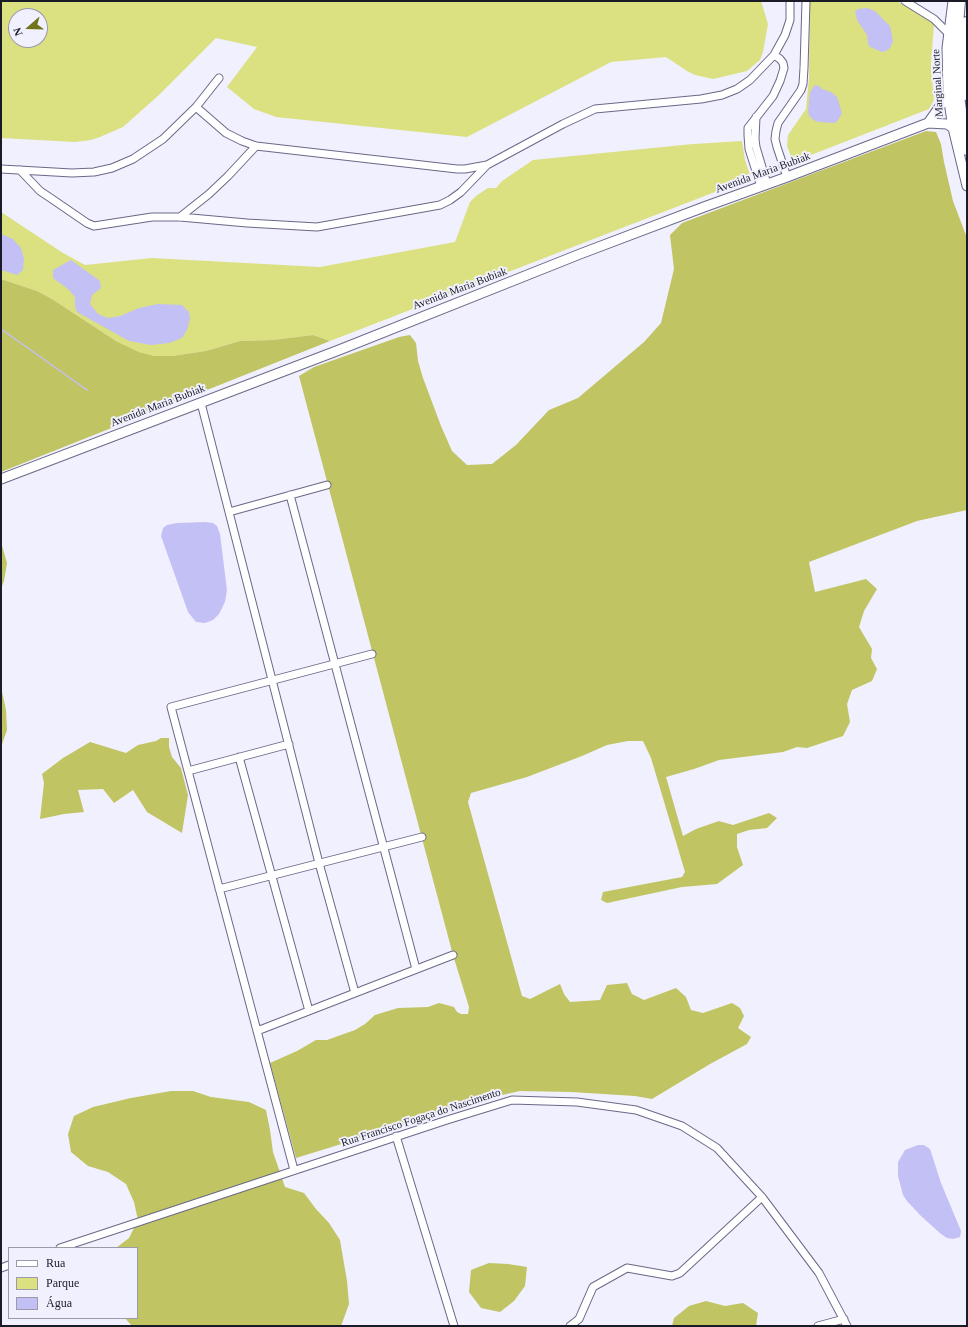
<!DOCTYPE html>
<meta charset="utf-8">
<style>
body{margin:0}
#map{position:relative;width:968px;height:1327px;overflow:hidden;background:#f0f0fe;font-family:Georgia,serif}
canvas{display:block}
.frame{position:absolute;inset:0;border:2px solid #1b1a27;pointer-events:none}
.legend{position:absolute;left:8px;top:1247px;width:130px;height:72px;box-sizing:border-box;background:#f0f0fe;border:1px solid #9b9aa8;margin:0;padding:5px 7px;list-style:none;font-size:12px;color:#1b1a27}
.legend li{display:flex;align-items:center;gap:8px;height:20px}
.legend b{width:20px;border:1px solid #9b9aa8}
.north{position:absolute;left:8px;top:8px;width:40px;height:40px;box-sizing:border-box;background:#f0f0fe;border:1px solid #9b9aa8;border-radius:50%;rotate:250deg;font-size:11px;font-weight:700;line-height:16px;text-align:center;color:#1b1a27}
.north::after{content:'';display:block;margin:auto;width:14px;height:18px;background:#72741b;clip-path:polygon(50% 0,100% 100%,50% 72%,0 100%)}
</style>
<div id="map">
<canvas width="968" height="1327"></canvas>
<div class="frame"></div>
<ul class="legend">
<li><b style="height:5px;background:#fff"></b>Rua</li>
<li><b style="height:11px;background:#dbe081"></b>Parque</li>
<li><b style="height:11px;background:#c3c0f5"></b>Água</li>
</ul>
<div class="north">N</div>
</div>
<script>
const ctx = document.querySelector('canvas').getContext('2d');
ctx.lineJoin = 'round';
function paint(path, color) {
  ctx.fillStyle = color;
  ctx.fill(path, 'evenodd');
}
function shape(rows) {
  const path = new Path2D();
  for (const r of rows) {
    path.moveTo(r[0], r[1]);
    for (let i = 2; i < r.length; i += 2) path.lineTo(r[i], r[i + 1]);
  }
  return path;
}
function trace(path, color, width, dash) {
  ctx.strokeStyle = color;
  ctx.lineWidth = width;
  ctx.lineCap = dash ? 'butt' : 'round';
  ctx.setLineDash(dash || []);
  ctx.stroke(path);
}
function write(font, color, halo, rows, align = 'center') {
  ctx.font = font + ' Georgia,serif';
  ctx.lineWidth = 4;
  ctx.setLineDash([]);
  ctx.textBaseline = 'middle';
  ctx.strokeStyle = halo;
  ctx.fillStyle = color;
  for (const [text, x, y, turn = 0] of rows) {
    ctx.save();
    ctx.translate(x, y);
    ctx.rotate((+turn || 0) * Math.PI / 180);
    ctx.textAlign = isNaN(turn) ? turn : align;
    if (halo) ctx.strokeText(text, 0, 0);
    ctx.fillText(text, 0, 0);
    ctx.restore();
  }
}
const green = shape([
 [1,1,761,1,768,24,763,52,760,60,747,71,713,79,695,75,687,71,666,57,611,62,467,137,276,117,254,109,227,87,257,47,216,38,159,95,123,127,100,137,91,140,75,142,1,138],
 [16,16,40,16,40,40,16,40],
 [810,1,897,1,934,24,931,64,934,100,929,109,793,162,787,146,788,135,806,109,809,78],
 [742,141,745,160,751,178,330,341,313,335,273,340,240,341,206,351,172,356,155,356,139,352,116,341,52,299,37,291,1,279,1,212,63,253,85,265,152,258,320,267,455,242,470,202,476,196,488,188,496,188,502,181,533,160,693,144]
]);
const forest = shape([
 [926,131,936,132,941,144,944,162,953,201,967,238,967,510,917,521,809,562,815,592,866,579,877,589,864,611,859,627,872,649,871,658,877,669,872,681,852,690,847,704,850,722,843,736,807,748,797,747,783,752,719,760,694,769,666,777,683,836,696,829,719,821,733,825,769,813,777,818,767,828,749,830,737,834,737,847,743,865,717,884,682,887,607,903,601,900,603,892,682,877,685,872,651,758,643,741,628,741,607,745,582,756,527,777,471,793,468,802,522,996,530,999,560,984,564,994,570,1002,600,1000,607,985,627,983,632,994,644,1000,676,988,686,997,691,1010,703,1013,732,1003,740,1008,744,1016,738,1028,751,1037,747,1044,710,1064,652,1099,635,1096,571,1092,520,1091,502,1095,455,1109,296,1158,270,1063,297,1051,316,1040,327,1040,355,1030,365,1024,375,1015,398,1008,428,1007,439,1003,454,1007,457,1012,461,1014,468,1014,469,1007,453,955,299,376,314,367,399,337,410,335,416,343,418,361,423,378,441,426,452,451,467,465,492,464,516,445,549,410,578,398,644,342,661,323,674,269,670,235,682,223],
 [1,279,37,291,52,299,116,341,139,352,155,356,172,356,206,351,240,341,273,340,313,335,330,341,1,472],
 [1,542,7,563,4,581,1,589],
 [1,687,6,710,7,730,1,747],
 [161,738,169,738,169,747,172,757,181,768,188,795,182,833,147,812,133,790,114,803,103,789,78,790,84,812,64,814,40,819,44,783,42,774,63,758,90,742,126,753,138,745,156,741],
 [171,1091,193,1091,211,1097,249,1102,266,1110,270,1130,273,1152,285,1187,304,1193,316,1209,329,1223,340,1240,347,1281,349,1304,341,1326,132,1326,125,1318,137,1318,137,1248,116,1248,129,1238,138,1220,134,1202,126,1184,108,1172,88,1166,71,1152,68,1134,74,1116,93,1107,131,1098],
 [489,1263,508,1264,527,1267,525,1286,514,1301,500,1312,481,1308,469,1292,471,1270],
 [706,1301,725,1306,743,1303,758,1313,756,1326,672,1326,674,1318,689,1306]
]);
const water = shape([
 [867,8,875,11,890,26,893,41,890,48,886,51,882,52,870,47,868,44,867,35,857,20,855,12,858,9],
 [815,85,819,86,822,89,831,92,837,97,842,113,838,120,835,123,819,122,815,121,809,116,808,111,810,92],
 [1,234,13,239,21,248,24,259,23,270,17,275,1,270],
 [71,260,100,281,101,288,92,295,90,304,98,314,108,318,120,316,139,308,158,304,182,305,189,312,190,319,187,330,182,338,169,343,151,345,129,341,77,312,75,307,75,297,68,289,53,278,53,270],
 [205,522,213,523,217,526,220,534,227,590,225,602,219,614,213,620,205,623,196,622,188,612,161,536,163,528,167,525,177,523],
 [918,1145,924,1145,930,1149,941,1183,961,1231,960,1237,953,1239,947,1238,941,1234,921,1216,907,1201,903,1195,898,1176,898,1162,905,1150]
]);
const stream = shape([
 [1,329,87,390]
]);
const minor = shape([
 [905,1,934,19,948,33],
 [196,107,226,133,242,141,256,146,457,169,465,169,487,165,563,124,595,109,701,99,722,95,737,89,750,80,774,55,785,35,790,20,790,1],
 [756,117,755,139,756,147,767,184],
 [1,169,72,173,94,172,112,168,133,159,163,139,196,107,219,78],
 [20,170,40,191,52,199,87,223,94,226,152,217,180,217,247,223,317,227,440,205,450,200,461,192,487,165],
 [787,177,777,147,775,139,776,131,778,123,801,90,803,84,804,68,806,1],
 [761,187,749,149,748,135,748,128,773,96,780,81,784,68,783,63,780,59,774,55],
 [180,217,209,194,228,176,256,146],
 [201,403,319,863,355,993],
 [290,495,416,969],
 [229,512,327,485],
 [239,757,309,1011],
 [188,771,289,744],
 [219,889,422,837],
 [257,1031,453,955],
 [396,1136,454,1326],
 [294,1170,171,707,372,654],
 [60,1248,447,1120,512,1100,577,1102,636,1110,682,1126,717,1148,762,1197,819,1273,847,1326],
 [1,1268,9,1265],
 [570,1326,579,1319,593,1287,627,1268,672,1276,680,1273,762,1197],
 [818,1326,844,1319]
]);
const tertiary = shape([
 [953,1,947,48,948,95,953,128,967,186],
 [928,123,948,95],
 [1,479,339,350,580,254,704,207,787,177,928,123,947,124,953,128]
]);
const trunk = shape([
 [959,1,955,50,956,82,962,124,967,149],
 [967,23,964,42,967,94]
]);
const streetNames = [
 ["Marginal Norte",938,83,-93],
 ["Avenida Maria Bubiak",763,173,-20],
 ["Avenida Maria Bubiak",460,289,-21],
 ["Avenida Maria Bubiak",158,406,-21],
 ["Rua Francisco Fogaça do Nascimento",421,1118,-18]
];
paint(green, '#dbe081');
paint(forest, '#c0c462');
paint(water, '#c3c0f5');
trace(stream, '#c3c0f5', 1.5);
trace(minor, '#6a6887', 9);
trace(tertiary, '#6a6887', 11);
trace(trunk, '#6a6887', 14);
trace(minor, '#fff', 7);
trace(tertiary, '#fff', 9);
trace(trunk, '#fff', 12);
write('11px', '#1b1a27', '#f0f0fe', streetNames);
</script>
